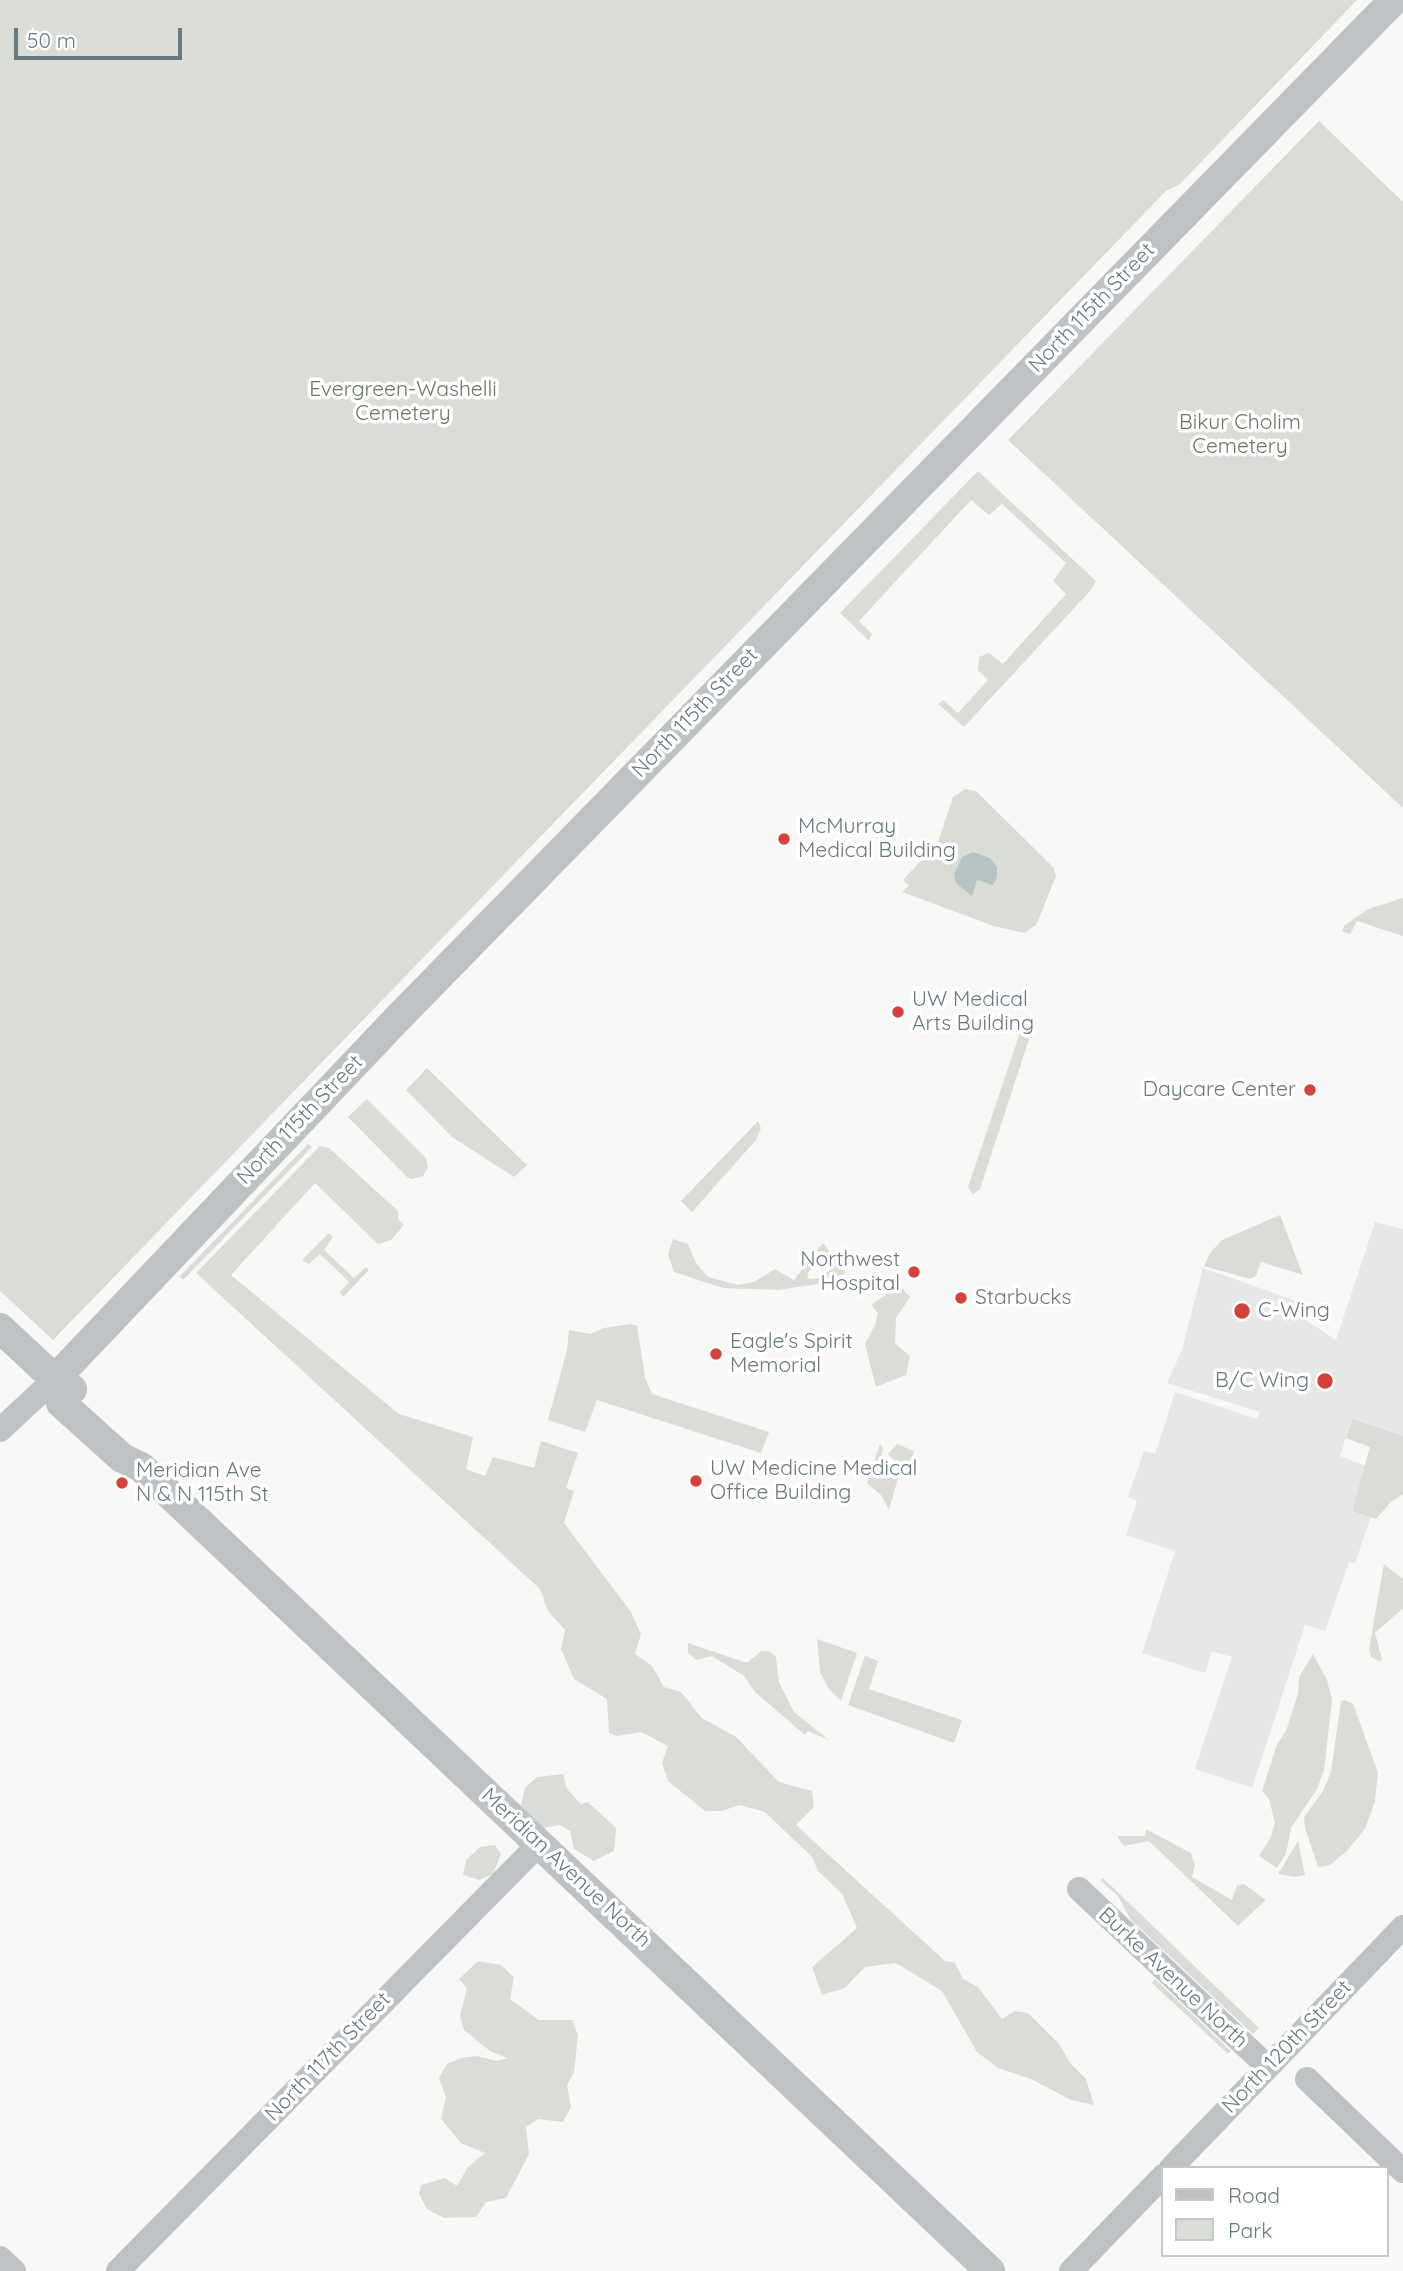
<!DOCTYPE html>
<style>
body{margin:0}
#map{position:relative;width:1403px;height:2271px;overflow:hidden;background:#f8f8f6;font-family:Quicksand,sans-serif}
canvas{display:block}
.legend{position:absolute;left:1161px;top:2166px;width:228px;height:91px;box-sizing:border-box;background:#fff;border:2px solid #c2c9cc;margin:0;padding:9px 12px;list-style:none;font-size:21px;color:#66797f}
.legend li{display:flex;align-items:center;gap:14px;height:35px}
.legend b{width:35px;border:2px solid #c2c9cc}
.scale{position:absolute;left:14px;top:28px;width:168px;height:32px;box-sizing:border-box;border:4px solid #66797f;border-top:0;padding-left:9px;font-size:21px;line-height:24px;white-space:nowrap;color:#66797f;-webkit-text-stroke:5px #fff;paint-order:stroke}
</style>
<div id="map">
<canvas width="1403" height="2271"></canvas>
<ul class="legend">
<li><b style="height:9px;background:#bdc3c5"></b>Road</li>
<li><b style="height:19px;background:#daddd6"></b>Park</li>
</ul>
<div class="scale">50 m</div>
</div>
<script>
const ctx = document.querySelector('canvas').getContext('2d');
ctx.lineJoin = 'round';
function paint(path, color) {
  ctx.fillStyle = color;
  ctx.fill(path, 'evenodd');
}
function shape(rows) {
  const path = new Path2D();
  for (const r of rows) {
    path.moveTo(r[0], r[1]);
    for (let i = 2; i < r.length; i += 2) path.lineTo(r[i], r[i + 1]);
  }
  return path;
}
function trace(path, color, width, dash) {
  ctx.strokeStyle = color;
  ctx.lineWidth = width;
  ctx.lineCap = dash ? 'butt' : 'round';
  ctx.setLineDash(dash || []);
  ctx.stroke(path);
}
function write(font, color, halo, rows, align = 'center') {
  ctx.font = font + ' Quicksand,sans-serif';
  ctx.lineWidth = 7;
  ctx.setLineDash([]);
  ctx.textBaseline = 'middle';
  ctx.strokeStyle = halo;
  ctx.fillStyle = color;
  for (const [text, x, y, turn = 0] of rows) {
    ctx.save();
    ctx.translate(x, y);
    ctx.rotate((+turn || 0) * Math.PI / 180);
    ctx.textAlign = isNaN(turn) ? turn : align;
    if (halo) ctx.strokeText(text, 0, 0);
    ctx.fillText(text, 0, 0);
    ctx.restore();
  }
}
const built = shape([
 [1375,1222,1403,1229,1403,1441,1351,1420,1340,1456,1366,1466,1352,1510,1371,1517,1355,1563,1349,1562,1325,1631,1305,1625,1252,1788,1195,1769,1232,1657,1212,1651,1205,1673,1142,1653,1175,1551,1126,1535,1137,1501,1128,1497,1144,1451,1155,1454,1175,1392,1257,1419,1260,1412,1167,1383,1182,1350,1203,1268,1305,1304,1301,1317,1336,1340]
]);
const green = shape([
 [0,0,1357,0,1179,185,1166,191,53,1340,0,1291],
 [1319,121,1403,202,1403,808,1008,440],
 [978,471,1096,581,1091,590,964,727,938,704,943,700,958,713,988,680,978,670,979,657,989,653,1003,664,1066,594,1053,581,1066,563,1002,504,989,515,971,500,859,621,872,634,869,641,840,613],
 [965,789,976,791,1054,868,1056,876,1040,916,1036,925,1024,933,994,926,902,892,909,886,903,880,938,842,953,797],
 [1403,898,1403,936,1357,921,1350,934,1342,931,1345,925,1368,909],
 [1026,1015,1035,1019,1034,1024,980,1189,973,1194,968,1187],
 [427,1068,527,1165,514,1177,452,1137,406,1090],
 [367,1099,426,1158,428,1168,423,1176,411,1179,407,1177,348,1117],
 [758,1121,761,1128,756,1140,692,1212,681,1201],
 [308,1144,312,1147,183,1280,180,1276],
 [320,1146,329,1148,398,1211,398,1219,404,1225,391,1240,378,1244,315,1183,231,1275,399,1414,473,1437,466,1469,485,1476,493,1457,534,1468,541,1441,578,1453,566,1488,574,1491,564,1523,631,1612,641,1634,635,1654,652,1666,664,1687,681,1692,702,1718,736,1737,779,1782,812,1791,814,1807,796,1825,945,1961,955,1963,963,1979,978,1987,1002,2019,1015,2011,1028,2013,1060,2045,1070,2063,1086,2079,1094,2105,1071,2100,1031,2079,998,2068,977,2052,942,1991,896,1963,865,1967,845,1988,822,1995,812,1967,857,1928,842,1894,818,1871,812,1857,765,1812,739,1805,722,1811,705,1811,668,1781,662,1763,668,1746,641,1732,617,1736,609,1733,607,1699,574,1679,561,1649,565,1630,548,1611,540,1589,196,1273],
 [1280,1215,1303,1275,1261,1262,1256,1276,1250,1279,1204,1266,1210,1253,1222,1240],
 [329,1233,333,1237,324,1250,354,1278,366,1267,369,1270,343,1297,340,1292,349,1282,320,1254,309,1264,302,1260],
 [673,1239,688,1244,696,1263,708,1277,738,1285,754,1282,775,1269,794,1280,823,1243,846,1273,817,1284,779,1290,723,1288,674,1272,668,1254],
 [823,1257,830,1262,829,1271,819,1278,809,1279,807,1274],
 [899,1285,910,1297,896,1318,895,1343,910,1356,906,1375,876,1387,865,1344,875,1325,878,1313,871,1305],
 [631,1324,637,1326,645,1377,652,1394,769,1432,761,1453,597,1400,585,1432,548,1420,567,1350,569,1330,590,1334,604,1328],
 [1352,1419,1403,1436,1403,1494,1391,1502,1376,1519,1352,1511,1370,1447,1346,1438],
 [880,1444,883,1448,881,1459,897,1472,898,1478,889,1510,881,1495,867,1483],
 [897,1444,914,1451,905,1479,899,1465,888,1454],
 [1384,1564,1403,1579,1403,1608,1375,1633,1382,1660,1379,1661,1371,1657,1369,1649],
 [817,1639,857,1653,841,1701,828,1688,820,1672],
 [688,1643,747,1663,761,1651,769,1651,776,1657,779,1682,794,1712,829,1740,808,1731,805,1735,755,1692,744,1676,712,1656,696,1660,688,1653],
 [1313,1654,1327,1680,1332,1700,1324,1770,1317,1789,1291,1828,1286,1854,1277,1868,1259,1856,1270,1839,1275,1823,1269,1799,1262,1791,1277,1744,1286,1731,1298,1694,1299,1677],
 [865,1656,878,1661,869,1689,962,1720,954,1743,848,1705],
 [1345,1700,1353,1704,1378,1773,1375,1801,1365,1829,1347,1851,1330,1865,1318,1867,1305,1828,1304,1817,1323,1791,1331,1772,1341,1701],
 [563,1774,567,1789,581,1804,588,1802,616,1828,614,1851,594,1861,574,1849,570,1831,560,1825,537,1829,520,1810,525,1788,537,1777],
 [1146,1829,1191,1853,1195,1865,1192,1877,1232,1900,1237,1885,1244,1884,1266,1900,1238,1926,1149,1841,1124,1846,1117,1836,1145,1836],
 [1298,1841,1305,1875,1294,1877,1278,1874],
 [495,1845,501,1854,493,1874,479,1880,463,1875,466,1860,480,1847],
 [1103,1878,1259,2028,1253,2034,1131,1920,1118,1896,1100,1880],
 [478,1961,501,1965,514,1977,510,1999,539,2020,572,2020,578,2035,574,2072,567,2085,571,2107,563,2122,538,2119,526,2127,529,2154,506,2198,486,2202,476,2217,444,2218,427,2209,419,2194,421,2185,445,2178,457,2186,468,2167,485,2153,461,2143,441,2119,446,2097,439,2078,447,2064,461,2058,477,2056,497,2061,507,2058,490,2051,464,2030,460,2016,467,1989,459,1979],
 [1155,1979,1231,2051,1228,2054,1152,1983]
]);
const water = shape([
 [973,852,990,858,997,867,997,877,993,885,977,880,972,896,956,883,954,874,962,857]
]);
const minor = shape([
 [0,1430,55,1379],
 [1079,1889,1268,2067],
 [1307,2079,1403,2171],
 [1171,2168,1403,1927],
 [0,2258,14,2271],
 [118,2271,539,1844],
 [1071,2271,1163,2176]
]);
const tertiary = shape([
 [0,1328,61,1385,72,1389],
 [55,1379,399,1017,1394,0],
 [61,1385,61,1403,122,1458,141,1467,990,2271]
]);
const markers = [
 [784,839,7,"#d4433b"],
 [898,1012,7,"#d4433b"],
 [1310,1090,7,"#d4433b"],
 [914,1272,7,"#d4433b"],
 [961,1298,7,"#d4433b"],
 [1242,1311,9,"#d4433b"],
 [716,1354,7,"#d4433b"],
 [1325,1381,9,"#d4433b"],
 [696,1481,7,"#d4433b"],
 [122,1483,7,"#d4433b"]
];
const streetNames = [
 ["North 115th Street",1092,308,-46],
 ["North 115th Street",695,713,-46],
 ["North 115th Street",300,1120,-46],
 ["Meridian Avenue North",566,1868,43],
 ["Burke Avenue North",1173,1978,43],
 ["North 120th Street",1287,2047,-46],
 ["North 117th Street",328,2057,-46]
];
const parkNames = [
 ["Evergreen-Washelli",403,390],
 ["Cemetery",403,414],
 ["Bikur Cholim",1240,423],
 ["Cemetery",1240,447]
];
const poiNames = [
 ["McMurray",798,827],
 ["Medical Building",798,851],
 ["UW Medical",912,1000],
 ["Arts Building",912,1024],
 ["Daycare Center",1296,1090,"right"],
 ["Northwest",900,1260,"right"],
 ["Hospital",900,1284,"right"],
 ["Starbucks",975,1298],
 ["C-Wing",1258,1311],
 ["Eagle's Spirit",730,1342],
 ["Memorial",730,1366],
 ["B/C Wing",1309,1381,"right"],
 ["UW Medicine Medical",710,1469],
 ["Office Building",710,1493],
 ["Meridian Ave",136,1471],
 ["N & N 115th St",136,1495]
];
paint(built, '#e6e8e7');
paint(green, '#daddd6');
paint(water, '#b7c4c6');
trace(minor, '#bdc3c5', 24);
trace(tertiary, '#bdc3c5', 30);
for (const [x, y, r, color] of markers) {
  const dot = new Path2D();
  dot.arc(x, y, r, 0, 2 * Math.PI);
  ctx.fillStyle = color;
  ctx.fill(dot);
  trace(dot, '#fff', 2.5);
}
write('21px', '#66797f', '#fff', streetNames);
write('21px', '#6b7765', '#fff', parkNames);
write('21px', '#66797f', '#fff', poiNames, 'left');
</script>
